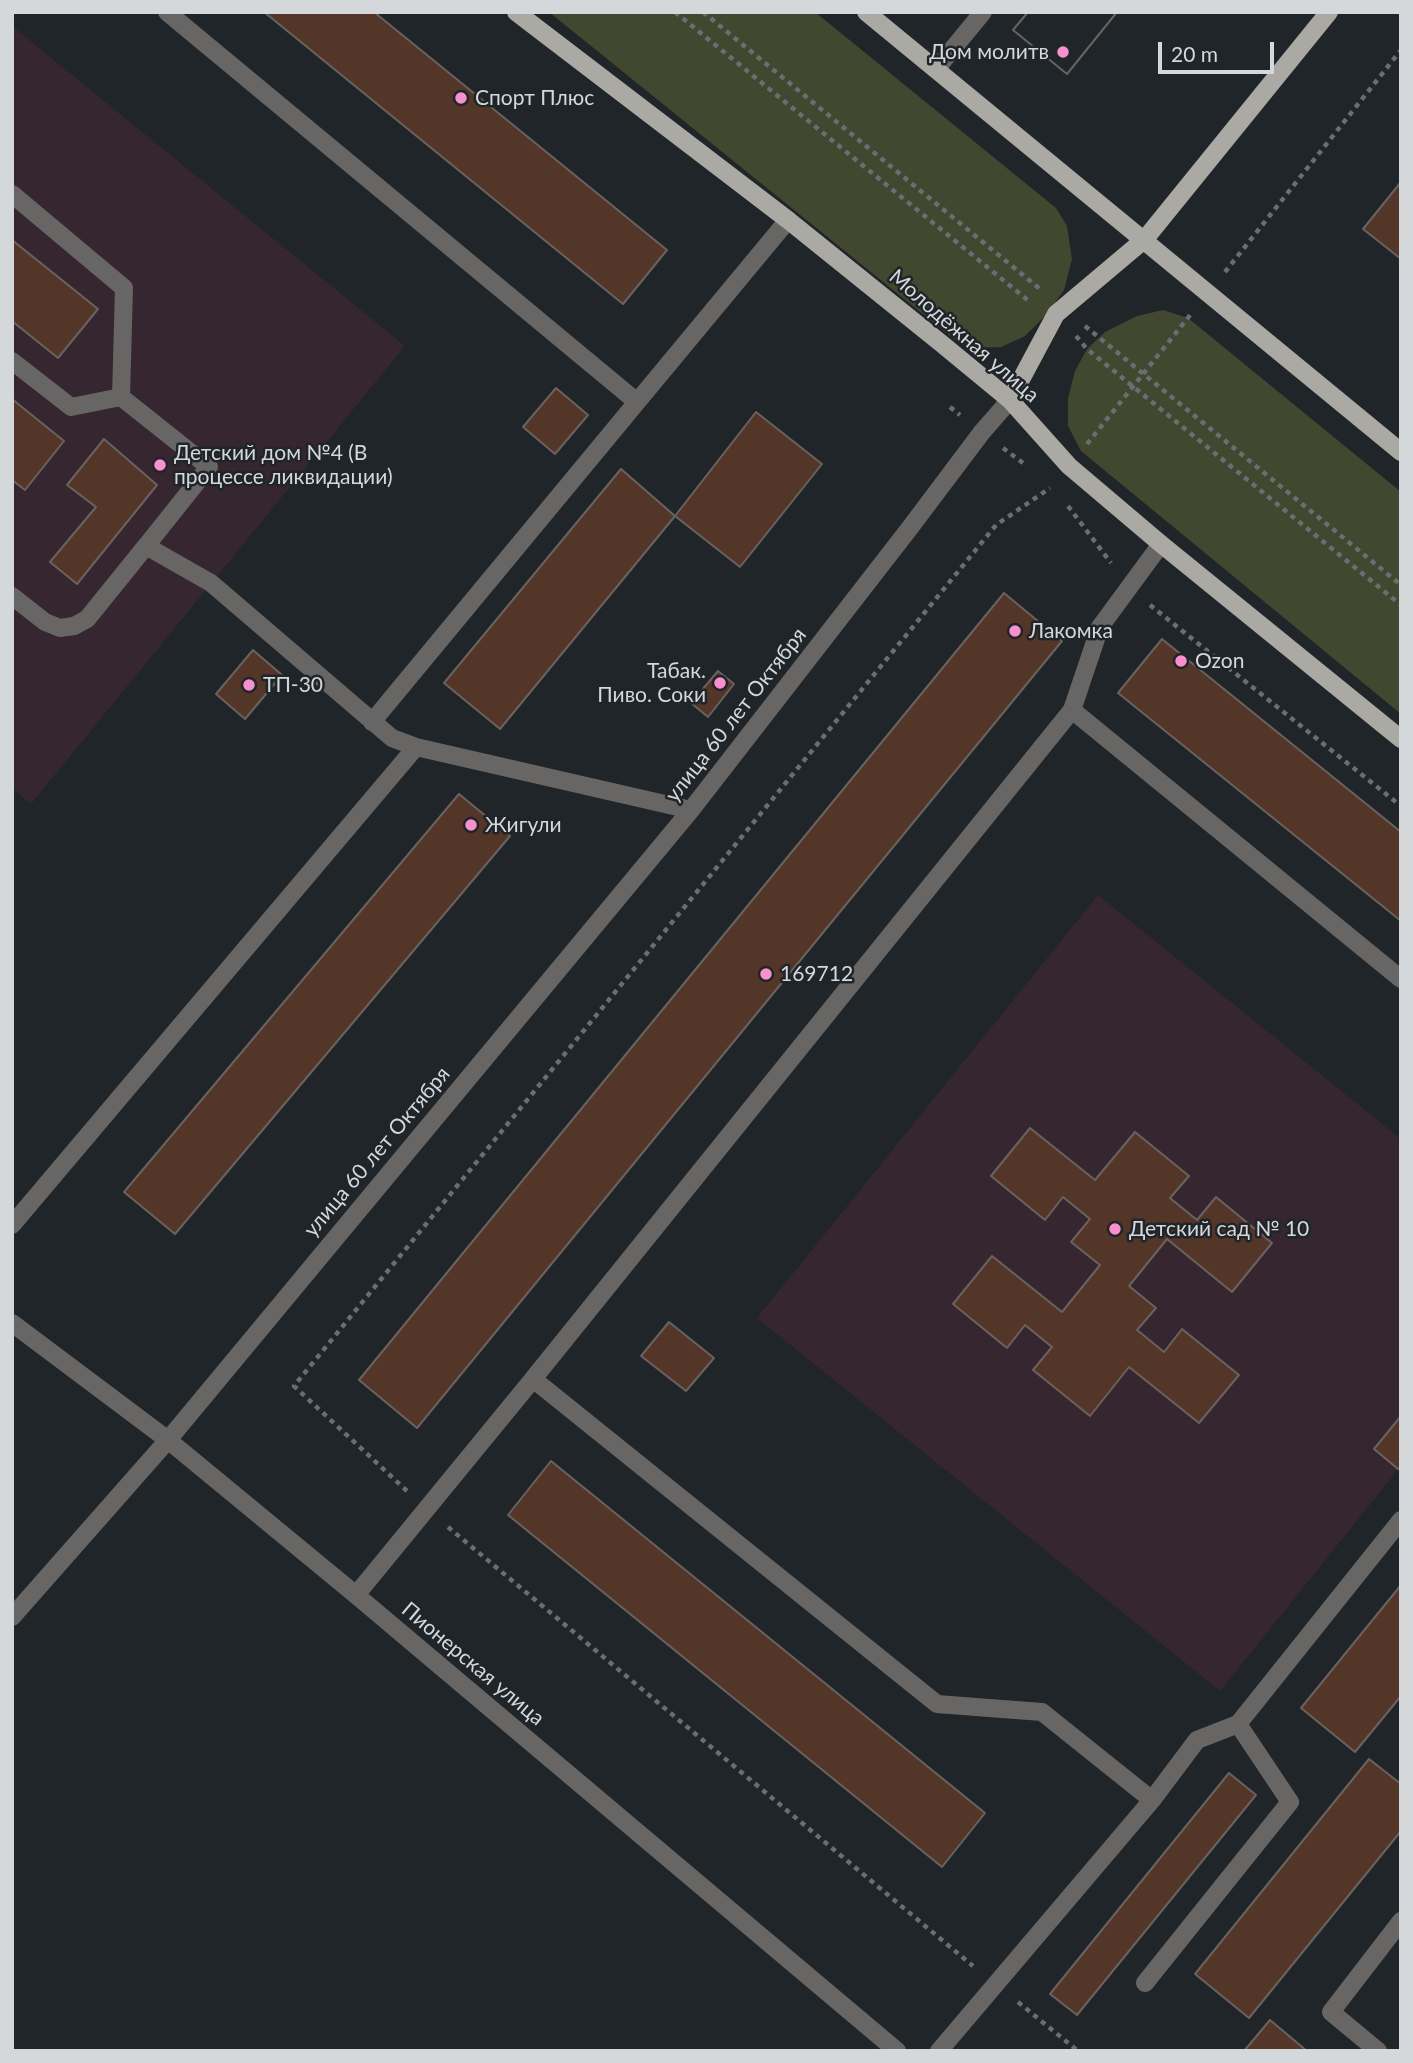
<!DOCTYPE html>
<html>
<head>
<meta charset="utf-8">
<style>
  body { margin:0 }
  #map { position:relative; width:1413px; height:2063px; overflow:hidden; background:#202529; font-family:Lato,sans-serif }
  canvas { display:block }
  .frame { position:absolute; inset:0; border:14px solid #d5d8db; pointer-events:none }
  .scale { position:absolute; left:1158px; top:42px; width:116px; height:32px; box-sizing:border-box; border:4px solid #d5d8db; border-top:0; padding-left:9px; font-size:21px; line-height:24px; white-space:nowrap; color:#d5d8db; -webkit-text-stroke:5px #202529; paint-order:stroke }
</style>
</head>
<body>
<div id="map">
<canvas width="1413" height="2063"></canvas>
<div class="frame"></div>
<div class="scale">20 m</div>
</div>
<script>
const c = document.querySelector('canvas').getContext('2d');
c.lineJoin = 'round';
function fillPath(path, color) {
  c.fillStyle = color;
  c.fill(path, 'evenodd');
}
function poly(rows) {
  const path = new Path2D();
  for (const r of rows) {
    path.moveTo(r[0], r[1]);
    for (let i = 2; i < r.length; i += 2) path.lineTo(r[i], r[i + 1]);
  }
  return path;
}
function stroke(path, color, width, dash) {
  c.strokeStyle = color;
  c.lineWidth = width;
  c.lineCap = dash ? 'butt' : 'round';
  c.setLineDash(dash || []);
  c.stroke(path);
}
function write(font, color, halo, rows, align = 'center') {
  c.font = font + ' Lato,sans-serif';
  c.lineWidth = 5;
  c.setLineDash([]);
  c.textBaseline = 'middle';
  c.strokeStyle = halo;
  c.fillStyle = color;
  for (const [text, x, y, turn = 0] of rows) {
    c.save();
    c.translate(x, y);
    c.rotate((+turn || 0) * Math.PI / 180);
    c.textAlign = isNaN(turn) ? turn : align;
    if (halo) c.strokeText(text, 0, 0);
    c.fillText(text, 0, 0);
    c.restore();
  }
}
fillPath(poly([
  [12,26,405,346,31,804,12,788],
  [1098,895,1401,1139,1401,1466,1220,1691,757,1318]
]), '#362630');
fillPath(poly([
  [549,12,815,12,1056,208,1067,226,1072,259,1064,290,1046,315,1025,336,1001,347,971,348,955,340],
  [1163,310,1188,318,1401,492,1401,714,1081,451,1068,426,1068,398,1075,371,1087,349,1105,332,1137,316]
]), '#42482f');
const building = poly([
  [264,12,374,12,667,250,623,304,264,12],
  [1028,12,1117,12,1067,74,1013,30,1028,12],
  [1028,12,1117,12,1067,74,1013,30,1028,12],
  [1401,182,1401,259,1363,229,1401,182],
  [12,240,98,309,58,358,12,321,12,240],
  [556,388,588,415,555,454,523,427,556,388],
  [12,399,64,441,25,490,12,480,12,399],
  [756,412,822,464,740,567,675,516,756,412],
  [104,439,157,485,77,584,50,562,96,507,67,485,104,439],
  [621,469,675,516,500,729,444,683,621,469],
  [1004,593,1062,641,417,1428,359,1380,1004,593],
  [1162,639,1401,832,1401,921,1118,693,1162,639],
  [253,650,282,675,245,719,216,694,253,650],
  [718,671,734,684,708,717,691,703,718,671],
  [459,794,510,836,175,1234,124,1192,459,794],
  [1030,1128,1095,1180,1135,1132,1189,1176,1170,1198,1197,1220,1216,1197,1272,1243,1232,1292,1167,1239,1129,1286,1156,1308,1137,1330,1164,1352,1182,1329,1239,1375,1199,1423,1129,1367,1090,1416,1033,1370,1052,1347,1025,1325,1007,1348,953,1304,992,1256,1062,1312,1100,1265,1071,1242,1090,1219,1063,1197,1045,1220,991,1176,1030,1128],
  [669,1322,714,1358,686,1391,641,1356,669,1322],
  [1401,1416,1401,1466,1398,1469,1374,1449,1401,1416],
  [551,1461,985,1813,942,1867,508,1515,551,1461],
  [1401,1585,1401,1696,1355,1752,1301,1708,1401,1585],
  [1369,1759,1401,1784,1401,1831,1249,2018,1195,1974,1369,1759],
  [1229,1773,1256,1795,1077,2015,1050,1994,1229,1773],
  [1270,2020,1307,2051,1244,2051,1270,2020]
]);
fillPath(building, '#543628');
stroke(building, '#69625f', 2);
stroke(poly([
  [675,12,1030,302],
  [703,12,1040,289],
  [1225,272,1401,50],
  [1085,326,1401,585],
  [1076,336,1087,349,1401,605],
  [950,407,960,415],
  [1087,444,1191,314],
  [1003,448,1027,466],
  [1068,506,1111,563],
  [1150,605,1401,806],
  [407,1491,294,1386,996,525,1050,488],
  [448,1527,973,1966],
  [1018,2002,1078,2051]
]), '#6a6e72', 4.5, [5, 5]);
stroke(poly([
  [167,12,637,402,372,722],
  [937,68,983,12],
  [12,194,124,288,121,397,209,467,146,546,211,583,392,738,416,747,12,1225],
  [12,361,71,407,121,397],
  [637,402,788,220],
  [12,596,45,622,60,628,74,626,87,619,146,546],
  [1072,710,1100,627,1161,544],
  [416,747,691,810],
  [12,1323,168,1440,356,1595,897,2051],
  [356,1595,533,1379],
  [12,1617,168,1440,691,810,909,529,982,432,1010,400],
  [1238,1724,1401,1520],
  [1145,1983,1290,1802,1238,1724,1197,1740,1152,1800],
  [939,2051,1152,1800,1042,1712,937,1704,533,1379,1072,710,1401,979],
  [1378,2051,1331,2012,1401,1921]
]), '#676664', 18);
stroke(poly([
  [516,12,788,220,942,344,1010,400,1069,466,1161,544,1401,739],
  [866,12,1401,452],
  [1010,400,1056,314,1145,239,1329,12]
]), '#aba9a3', 18);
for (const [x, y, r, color] of [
  [1063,52,7,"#f790cd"],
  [461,98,7,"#f790cd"],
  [160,465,7,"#f790cd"],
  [1015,631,7,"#f790cd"],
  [1181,661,7,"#f790cd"],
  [720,683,7,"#f790cd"],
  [249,685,7,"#f790cd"],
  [471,825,7,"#f790cd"],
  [766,974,7,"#f790cd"],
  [1115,1229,7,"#f790cd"]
]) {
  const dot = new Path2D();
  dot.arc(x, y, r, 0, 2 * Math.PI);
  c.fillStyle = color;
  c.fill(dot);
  stroke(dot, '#202529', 2.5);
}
write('21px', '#d5d8db', '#202529', [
  ["Дом молитв",1049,52,"right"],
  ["Спорт Плюс",475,98],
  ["Детский дом №4 (В",174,453],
  ["процессе ликвидации)",174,477],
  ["Лакомка",1029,631],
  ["Ozon",1195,661],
  ["Табак.",706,671,"right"],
  ["Пиво. Соки",706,695,"right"],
  ["ТП-30",263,685],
  ["Жигули",485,825],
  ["169712",780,974],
  ["Детский сад № 10",1129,1229]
], 'left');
write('21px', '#d5d8db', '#202529', [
  ["Молодёжная улица",964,336,41],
  ["улица 60 лет Октября",736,715,-52],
  ["улица 60 лет Октября",377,1152,-50],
  ["Пионерская улица",473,1664,40]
]);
</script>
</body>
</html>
